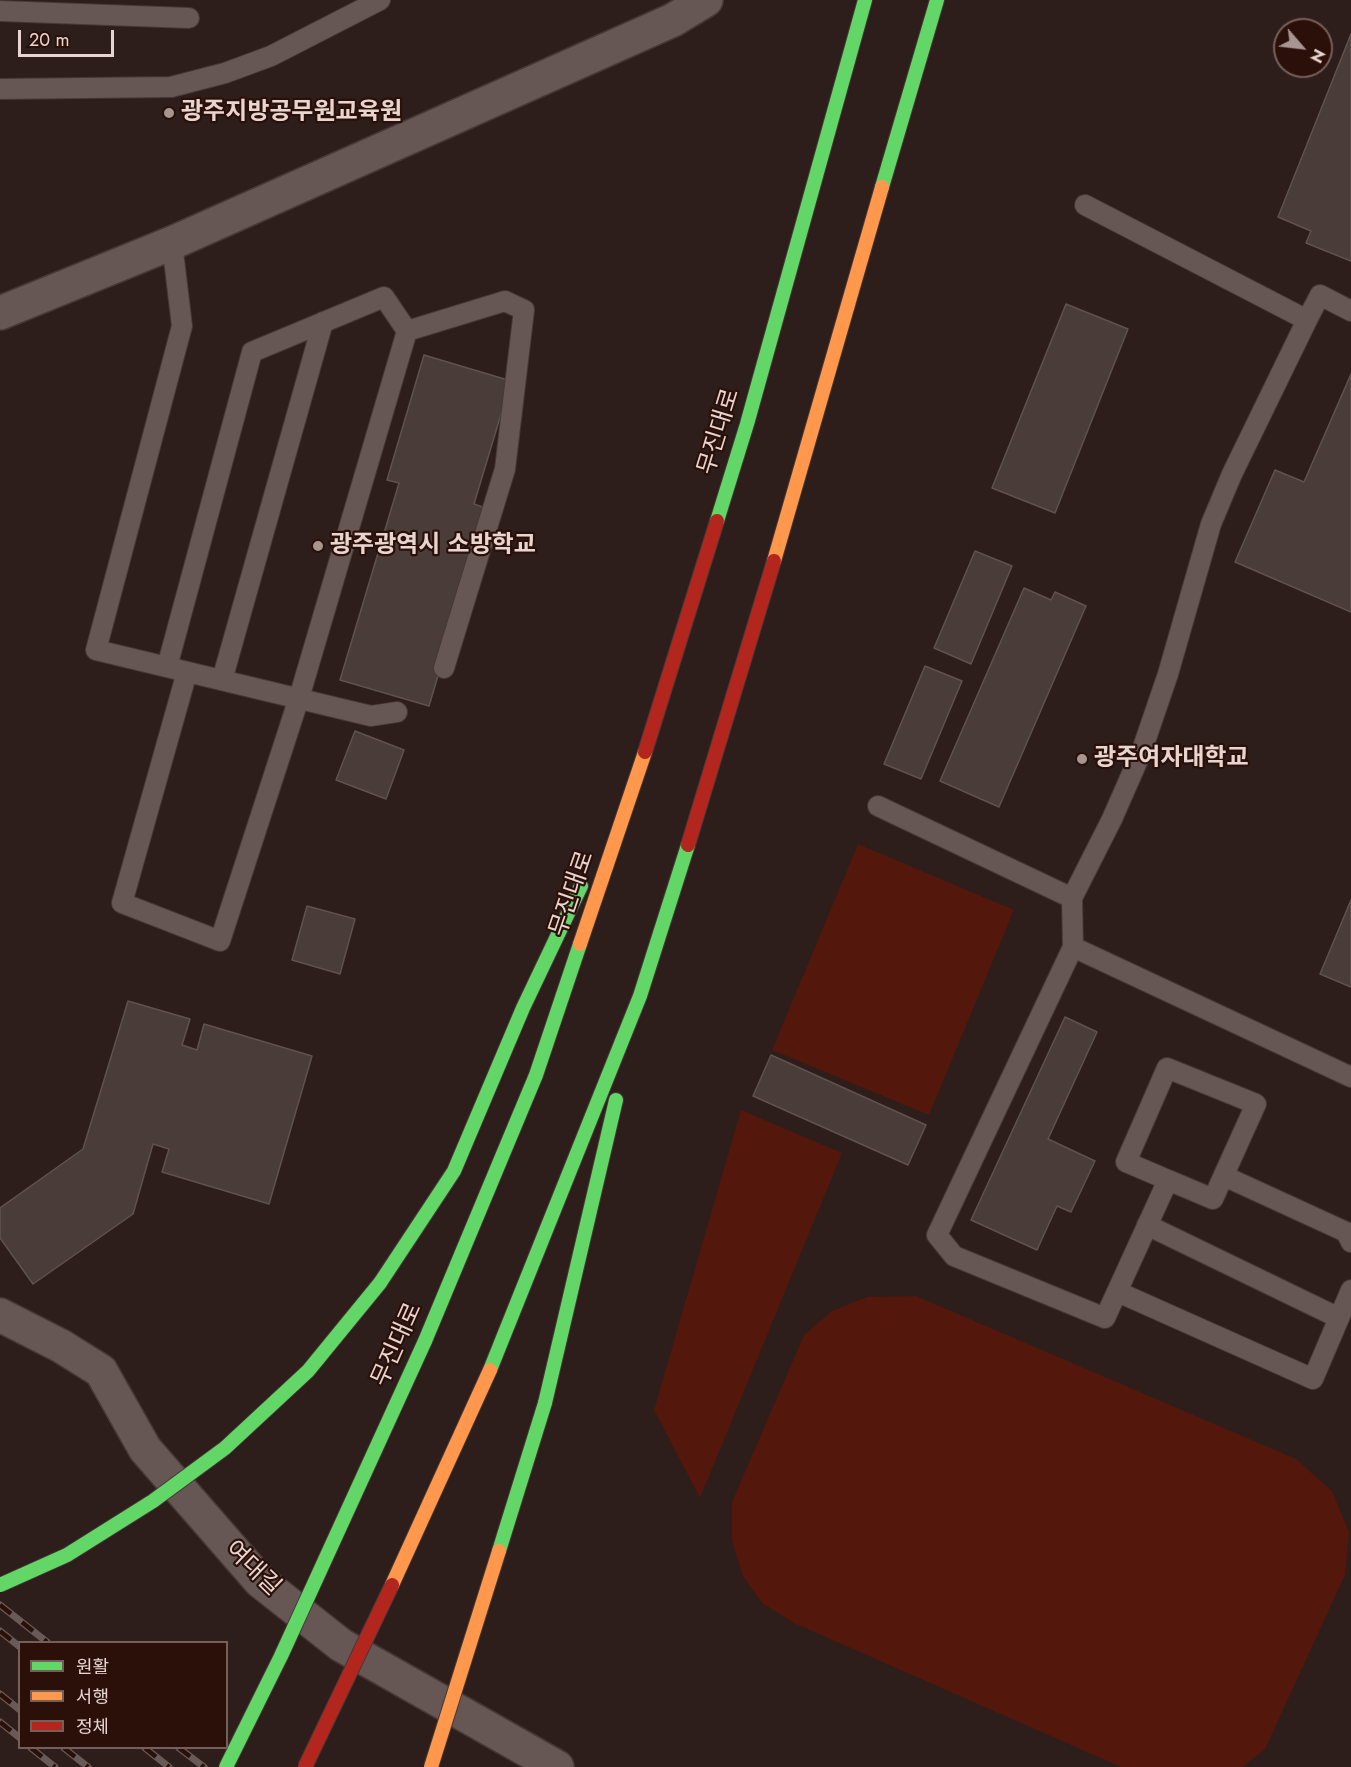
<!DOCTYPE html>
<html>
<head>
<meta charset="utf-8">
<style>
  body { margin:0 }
  #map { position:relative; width:1351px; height:1767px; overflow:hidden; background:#2d1e1b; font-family:Jost,"Noto Sans KR",sans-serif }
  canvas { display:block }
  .legend { position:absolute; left:18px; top:1641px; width:210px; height:108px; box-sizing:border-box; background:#2b100a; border:2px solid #775f59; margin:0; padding:8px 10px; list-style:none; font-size:18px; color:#e9d5d0 }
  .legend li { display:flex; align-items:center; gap:12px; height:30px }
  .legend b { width:30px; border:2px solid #775f59 }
  .north { position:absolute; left:1273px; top:18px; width:60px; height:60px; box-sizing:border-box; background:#2b100a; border:2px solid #775f59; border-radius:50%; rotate:118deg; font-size:16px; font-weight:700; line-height:24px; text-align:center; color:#e9d5d0 }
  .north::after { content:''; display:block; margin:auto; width:21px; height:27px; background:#a79591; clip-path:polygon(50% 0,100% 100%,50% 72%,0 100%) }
  .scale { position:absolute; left:18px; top:30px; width:96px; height:27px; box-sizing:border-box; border:3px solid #e9d5d0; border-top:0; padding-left:8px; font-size:18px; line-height:21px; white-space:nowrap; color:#e9d5d0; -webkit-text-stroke:4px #2b100a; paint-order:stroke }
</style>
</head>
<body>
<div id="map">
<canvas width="1351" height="1767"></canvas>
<ul class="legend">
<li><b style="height:8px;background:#63d668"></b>원활</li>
<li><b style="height:8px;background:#ff974d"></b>서행</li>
<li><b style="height:8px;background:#b3261e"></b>정체</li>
</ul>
<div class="north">N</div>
<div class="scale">20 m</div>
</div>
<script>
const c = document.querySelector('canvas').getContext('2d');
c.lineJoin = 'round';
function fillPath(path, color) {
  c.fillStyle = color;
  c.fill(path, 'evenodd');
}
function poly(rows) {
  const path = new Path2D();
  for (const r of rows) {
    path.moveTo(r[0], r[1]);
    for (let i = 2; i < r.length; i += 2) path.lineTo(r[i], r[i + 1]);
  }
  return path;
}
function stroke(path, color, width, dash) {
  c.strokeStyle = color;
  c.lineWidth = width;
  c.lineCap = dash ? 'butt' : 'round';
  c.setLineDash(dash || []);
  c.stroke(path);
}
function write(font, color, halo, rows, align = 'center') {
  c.font = font + ' Jost,"Noto Sans KR",sans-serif';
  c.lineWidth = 4.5;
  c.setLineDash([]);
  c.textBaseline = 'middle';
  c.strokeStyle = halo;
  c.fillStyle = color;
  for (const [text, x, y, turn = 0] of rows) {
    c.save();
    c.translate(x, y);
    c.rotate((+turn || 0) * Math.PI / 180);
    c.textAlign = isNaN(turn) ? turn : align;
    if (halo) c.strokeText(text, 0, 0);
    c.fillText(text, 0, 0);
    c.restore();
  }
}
fillPath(poly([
  [858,844,1014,910,929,1115,772,1050],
  [741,1110,842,1153,700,1498,654,1410],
  [916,1296,1296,1459,1332,1491,1349,1532,1345,1575,1265,1749,1243,1767,1121,1767,794,1623,762,1603,743,1576,732,1541,732,1502,804,1335,832,1311,867,1297]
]), '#53170b');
const building = poly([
  [1351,34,1351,261,1306,243,1311,231,1278,217,1351,34],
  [1066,304,1128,329,1055,513,992,488,1066,304],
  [424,355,511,381,474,504,488,509,429,706,340,680,399,483,387,480,424,355],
  [1351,374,1351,612,1235,562,1275,470,1304,482,1351,374],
  [975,551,1012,566,971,664,934,648,975,551],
  [1024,588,1051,600,1055,592,1086,606,999,807,940,781,1024,588],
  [925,666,962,681,921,779,884,764,925,666],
  [355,731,404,750,386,799,336,780,355,731],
  [1351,900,1351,987,1320,974,1351,900],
  [307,906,355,919,340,974,292,960,307,906],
  [128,1001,190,1019,182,1045,197,1050,204,1024,312,1056,269,1204,162,1172,169,1149,153,1144,133,1214,33,1284,0,1238,0,1208,83,1149,128,1001],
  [1065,1017,1097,1032,1048,1139,1095,1161,1071,1212,1057,1206,1037,1250,971,1220,1065,1017],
  [771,1055,926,1125,908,1165,753,1096,771,1055]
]);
fillPath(building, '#493c39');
stroke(building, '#5f524f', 1.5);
const lane = poly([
  [0,11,189,18],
  [0,89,171,87,225,73,271,56,380,0],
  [1085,205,1307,320,1232,474,1211,524,1168,674,1141,753,1112,819,1072,898,1073,947,937,1235,954,1256,1105,1318,1168,1180,1213,1199,1256,1104,1167,1068,1126,1162,1168,1180],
  [172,243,182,326,96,650,371,716,397,712],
  [1307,320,1320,295,1351,311],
  [167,667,252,352,384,297,407,331],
  [187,672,122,903,220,941,299,698,407,331,505,301,524,310,505,469,444,668],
  [222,680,323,322],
  [878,806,1072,898],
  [1073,947,1351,1077],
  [1224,1176,1346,1232,1351,1242],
  [1147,1225,1339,1318],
  [1118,1292,1313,1379,1351,1290]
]);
const street = poly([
  [0,313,172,243,673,20,706,0],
  [0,1315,61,1346,101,1371,145,1449,260,1581,341,1645,557,1767]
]);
const fast = poly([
  [882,187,937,0],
  [717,521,747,424,865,0],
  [380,1283,454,1171,523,1008,581,886],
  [425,1341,536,1075,580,944],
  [490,1370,640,996,688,845],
  [545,1403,616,1100]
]);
const slow = poly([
  [774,561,882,187],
  [580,944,645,752]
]);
const jam = poly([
  [645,752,717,521],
  [688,845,774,561]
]);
stroke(lane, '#463836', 22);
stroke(street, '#463836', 36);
stroke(fast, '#463836', 16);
stroke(slow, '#463836', 16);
stroke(jam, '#463836', 16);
stroke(lane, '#665754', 20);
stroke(street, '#665754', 33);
stroke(fast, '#63d668', 14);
stroke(slow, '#ff974d', 14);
stroke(jam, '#b3261e', 14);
const rail = poly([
  [0,1605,47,1642],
  [0,1631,20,1647],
  [0,1694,20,1710],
  [0,1722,20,1738],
  [31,1748,55,1767],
  [64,1748,88,1767],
  [145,1748,169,1767],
  [179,1748,204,1767]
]);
stroke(rail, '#685a57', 7);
stroke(rail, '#2b100a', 4.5, [14]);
const fastBridge = poly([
  [499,1551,545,1403],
  [0,1585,67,1555,153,1501,225,1448,308,1371,380,1283],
  [226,1767,281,1656,425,1341]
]);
const slowBridge = poly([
  [392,1585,490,1370],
  [431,1767,499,1551]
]);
const jamBridge = poly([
  [305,1767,392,1585]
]);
stroke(fastBridge, '#463836', 16, []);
stroke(slowBridge, '#463836', 16, []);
stroke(jamBridge, '#463836', 16, []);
stroke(fastBridge, '#63d668', 14);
stroke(slowBridge, '#ff974d', 14);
stroke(jamBridge, '#b3261e', 14);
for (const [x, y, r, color] of [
  [169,113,6,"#a79591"],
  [318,546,6,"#a79591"],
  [1082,759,6,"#a79591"]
]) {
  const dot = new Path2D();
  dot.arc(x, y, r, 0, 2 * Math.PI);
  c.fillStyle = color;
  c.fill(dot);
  stroke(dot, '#2b100a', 2);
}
write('bold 24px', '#e9d5d0', '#2b100a', [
  ["광주지방공무원교육원",181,113],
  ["광주광역시 소방학교",330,546],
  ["광주여자대학교",1094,759]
], 'left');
write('24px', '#e9d5d0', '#2b100a', [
  ["무진대로",720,432,-73],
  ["무진대로",573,894,-71],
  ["무진대로",398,1345,-66],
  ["여대길",252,1569,44]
]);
</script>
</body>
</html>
